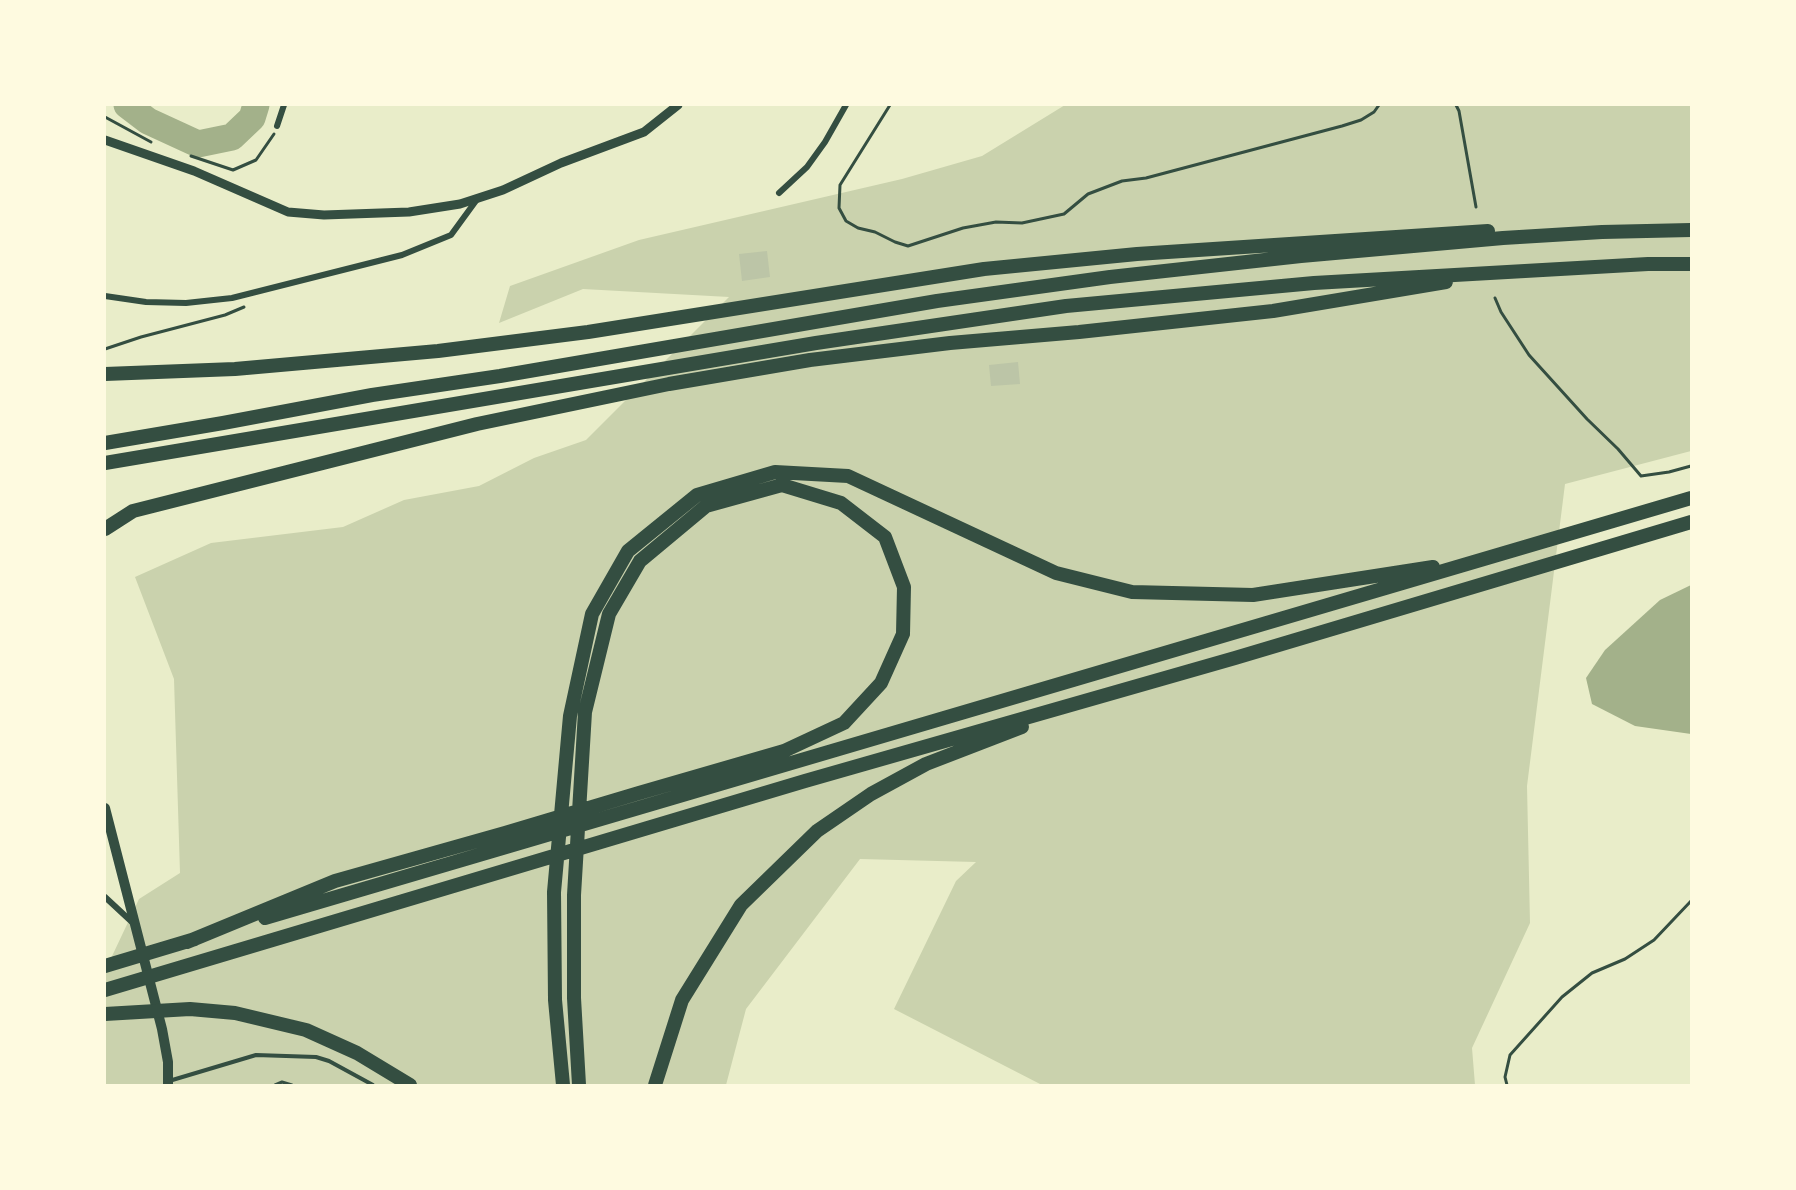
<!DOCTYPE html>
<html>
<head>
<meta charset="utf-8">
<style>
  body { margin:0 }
  #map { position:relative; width:1796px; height:1190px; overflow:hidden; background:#e9edc9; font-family:"Titillium Web",sans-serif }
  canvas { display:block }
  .frame { position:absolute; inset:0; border:106px solid #fefae0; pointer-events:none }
</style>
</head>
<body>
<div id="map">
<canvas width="1796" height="1190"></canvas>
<div class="frame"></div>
</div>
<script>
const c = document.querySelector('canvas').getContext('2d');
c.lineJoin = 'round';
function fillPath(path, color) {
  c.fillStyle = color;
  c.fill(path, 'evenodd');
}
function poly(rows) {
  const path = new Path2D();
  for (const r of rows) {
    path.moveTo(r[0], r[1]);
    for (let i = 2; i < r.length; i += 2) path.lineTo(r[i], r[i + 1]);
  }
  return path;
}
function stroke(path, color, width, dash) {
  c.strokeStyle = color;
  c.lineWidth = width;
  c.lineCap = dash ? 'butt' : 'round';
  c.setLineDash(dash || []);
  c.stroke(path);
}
fillPath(poly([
  [1065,105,1691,105,1691,451,1565,484,1527,786,1530,923,1472,1048,1475,1085,1042,1085,894,1009,956,881,976,862,860,859,746,1009,726,1085,105,1085,105,971,139,899,180,873,174,679,135,577,211,543,343,527,404,500,479,486,534,458,586,440,729,297,583,289,499,323,510,286,639,240,902,179,982,156]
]), '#cad2ad');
fillPath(poly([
  [1691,585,1691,734,1635,726,1592,704,1586,678,1605,650,1660,600]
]), '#a3b18a');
stroke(poly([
  [127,105,148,121,198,144,232,137,252,118,256,105]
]), '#a3b18a', 27);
fillPath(poly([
  [767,251,770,277,742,281,739,254],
  [1018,362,1020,384,991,386,989,365]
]), '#bcc5a7');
stroke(poly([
  [890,105,840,185,839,208,846,221,858,228,875,232,895,242,908,246,963,228,996,222,1022,223,1064,214,1088,194,1122,181,1146,178,1342,126,1361,120,1374,112,1379,105],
  [1456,105,1459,111,1476,207],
  [105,117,151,142],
  [191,156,233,170,256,160,274,134],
  [1495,298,1501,312,1529,355,1587,419,1618,449,1641,476,1669,472,1691,466],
  [105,349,141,337,225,315,244,307],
  [275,1085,282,1082,292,1085],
  [1507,1085,1505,1077,1510,1055,1562,997,1592,973,1625,959,1654,940,1691,901]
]), '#344e41', 3);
stroke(poly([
  [169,1081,256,1055,316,1057,329,1061,373,1085]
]), '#344e41', 4);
stroke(poly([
  [277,126,284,105],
  [779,193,807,167,825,142,846,105],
  [105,296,146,302,186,303,232,298,402,255,451,235,478,198],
  [105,897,133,923]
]), '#344e41', 6);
stroke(poly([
  [105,140,194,171,288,212,324,215,409,212,460,204,503,190,561,163,644,132,678,105]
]), '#344e41', 9);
stroke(poly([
  [105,808,162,1029,168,1062,168,1085]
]), '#344e41', 10);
stroke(poly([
  [105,374,235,369,438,351,588,332,984,269,1137,254,1488,231],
  [105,443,223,423,372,395,500,376,937,301,1110,277,1301,256,1503,238,1602,232,1691,230],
  [105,463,816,343,1066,306,1314,283,1648,264,1691,264],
  [105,529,133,511,477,424,669,384,810,360,950,343,1079,332,1273,311,1446,282],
  [265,918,1691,498],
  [187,942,335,881,505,833,639,793,784,751,844,723,881,683,903,634,904,587,885,537,841,503,782,485,706,506,640,561,609,614,585,712,574,895,574,998,579,1085],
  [105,966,195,939],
  [105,990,805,781,1235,658,1691,522],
  [105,1014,190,1009,235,1013,306,1030,357,1053,410,1085],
  [563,1085,555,1000,554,892,570,716,592,614,628,551,697,495,775,472,848,476,1056,573,1132,592,1253,595,1433,567],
  [655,1085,682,1000,741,905,817,831,871,794,926,764,1022,727]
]), '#344e41', 14);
</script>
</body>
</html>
